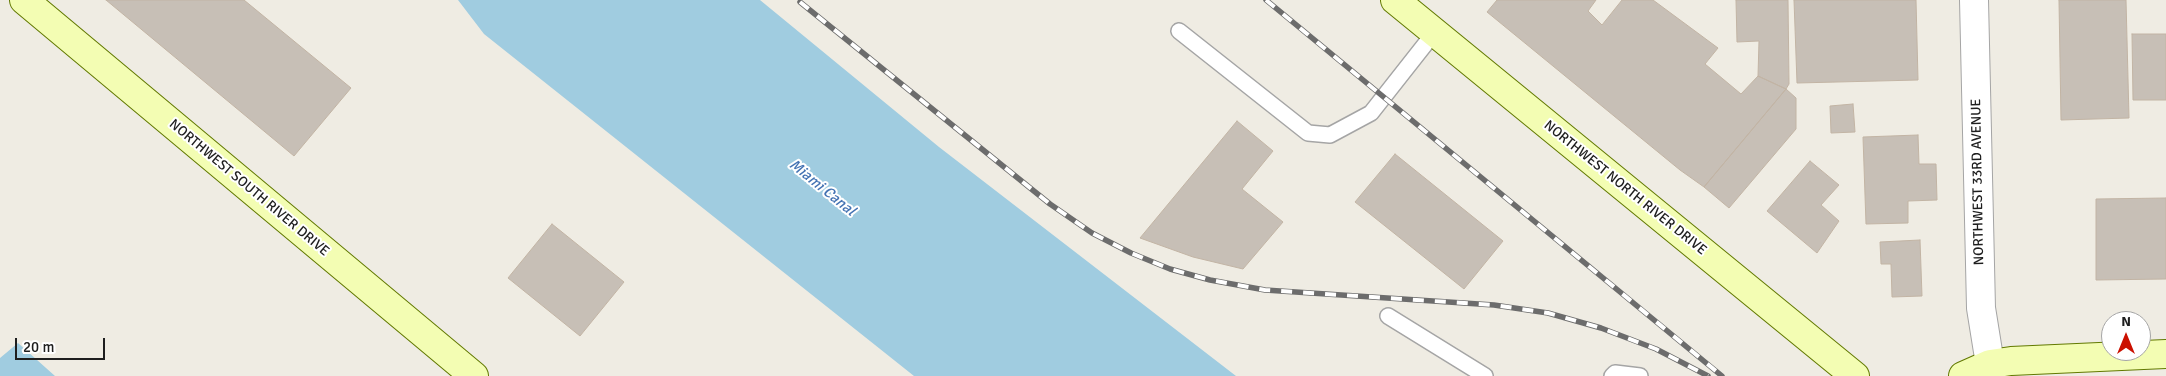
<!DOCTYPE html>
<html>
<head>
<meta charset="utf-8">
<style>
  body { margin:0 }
  #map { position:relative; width:2166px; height:376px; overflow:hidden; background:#efece3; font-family:Signika,sans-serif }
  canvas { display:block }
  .north { position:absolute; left:2101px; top:311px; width:50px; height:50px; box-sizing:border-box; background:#fff; border:1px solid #a5a5a5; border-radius:50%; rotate:0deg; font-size:14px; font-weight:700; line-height:20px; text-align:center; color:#1e1e1e }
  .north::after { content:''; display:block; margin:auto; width:18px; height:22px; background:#cb1000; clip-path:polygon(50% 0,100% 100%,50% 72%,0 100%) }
  .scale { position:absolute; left:15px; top:338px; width:90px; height:22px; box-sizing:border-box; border:2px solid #1e1e1e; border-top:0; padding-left:6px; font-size:15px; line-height:18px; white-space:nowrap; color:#1e1e1e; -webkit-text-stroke:4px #fff; paint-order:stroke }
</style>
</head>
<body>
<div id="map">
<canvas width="2166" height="376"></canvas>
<div class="north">N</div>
<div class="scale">20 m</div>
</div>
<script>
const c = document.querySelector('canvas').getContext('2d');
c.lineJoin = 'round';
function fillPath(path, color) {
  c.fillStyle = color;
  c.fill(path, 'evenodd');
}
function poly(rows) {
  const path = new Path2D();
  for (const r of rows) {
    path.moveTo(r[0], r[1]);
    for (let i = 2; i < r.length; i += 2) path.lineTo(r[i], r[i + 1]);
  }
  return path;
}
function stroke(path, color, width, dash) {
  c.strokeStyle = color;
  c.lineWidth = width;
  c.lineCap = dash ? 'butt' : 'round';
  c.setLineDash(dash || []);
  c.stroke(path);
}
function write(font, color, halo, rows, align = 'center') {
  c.font = font + ' Signika,sans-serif';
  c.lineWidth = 4;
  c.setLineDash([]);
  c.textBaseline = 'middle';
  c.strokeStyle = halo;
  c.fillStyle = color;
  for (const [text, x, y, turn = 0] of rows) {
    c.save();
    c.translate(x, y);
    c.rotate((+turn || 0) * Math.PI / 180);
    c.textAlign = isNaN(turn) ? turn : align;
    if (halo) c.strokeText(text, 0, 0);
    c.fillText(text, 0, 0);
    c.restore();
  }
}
fillPath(poly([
  [458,0,760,0,939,147,1236,376,914,376,484,34],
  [18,343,55,376,0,376,0,358]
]), '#a0cce0');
const building = poly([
  [106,0,244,0,351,88,294,156,106,0],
  [1497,0,1596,0,1588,11,1602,25,1622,0,1653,0,1718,48,1705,64,1741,94,1758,76,1786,89,1704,187,1680,170,1487,12,1497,0],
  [1736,0,1788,0,1789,84,1786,89,1758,76,1759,41,1737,42,1736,0],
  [1794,0,1916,0,1918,80,1797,83,1794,0],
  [2059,0,2126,0,2129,118,2061,120,2059,0],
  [2132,34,2166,34,2166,100,2133,100,2132,34],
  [1786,89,1796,98,1796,129,1729,208,1704,187,1786,89],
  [1853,104,1855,132,1831,133,1830,106,1853,104],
  [1237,121,1273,151,1242,189,1283,222,1243,269,1193,257,1140,238,1237,121],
  [1918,135,1919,164,1936,164,1937,200,1908,201,1908,223,1866,224,1863,137,1918,135],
  [1395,154,1503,241,1464,289,1355,202,1395,154],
  [1810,161,1839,185,1821,205,1839,221,1817,253,1767,211,1810,161],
  [2166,198,2166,279,2096,280,2096,199,2166,198],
  [552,224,624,282,580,336,508,278,552,224],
  [1920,240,1922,296,1892,297,1891,264,1881,264,1880,242,1920,240]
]);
fillPath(building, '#c7bfb6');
stroke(building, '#c2b4a4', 1);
const lane = poly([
  [1179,31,1308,133,1330,135,1371,113,1434,33],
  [1388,316,1485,376],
  [1612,376,1615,373,1640,376]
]);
const street = poly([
  [1974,0,1981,308,1990,364]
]);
const secondary = poly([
  [24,0,474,376],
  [1395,0,1855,376],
  [1963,376,1990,364,2011,361,2166,354]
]);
stroke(lane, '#a5a5a5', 18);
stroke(street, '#a5a5a5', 30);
stroke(secondary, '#627900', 30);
stroke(lane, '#fff', 15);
stroke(street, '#fff', 28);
stroke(secondary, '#f3fdb3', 28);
const rail = poly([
  [1266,0,1722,376],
  [800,2,1050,204,1092,233,1131,253,1170,269,1210,280,1265,290,1494,305,1548,313,1601,328,1656,349,1708,376]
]);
stroke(rail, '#6c6c6c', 5.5);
stroke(rail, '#fff', 4, [11]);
write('14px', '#1e1e1e', '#fff', [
  ["NORTHWEST 33RD AVENUE",1978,182,-91],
  ["NORTHWEST SOUTH RIVER DRIVE",249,188,40],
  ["NORTHWEST NORTH RIVER DRIVE",1625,188,39]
]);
write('italic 15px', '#4473b3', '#fff', [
  ["Miami Canal",822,188,39]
]);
</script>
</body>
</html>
